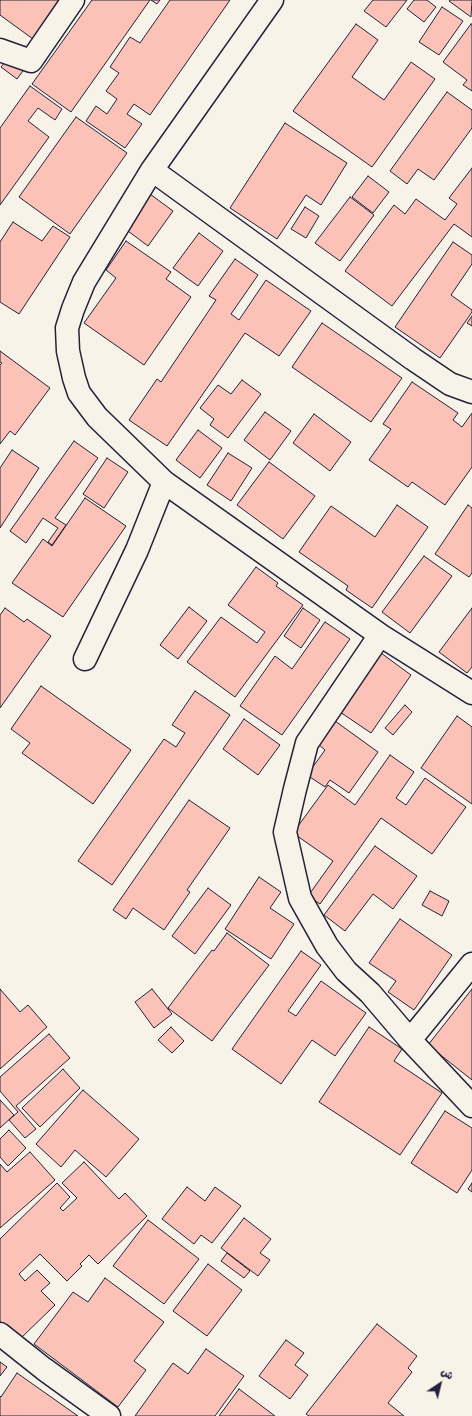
<!DOCTYPE html>
<html>
<head>
<meta charset="utf-8">
<style>
  body { margin:0 }
  #map { position:relative; width:472px; height:1416px; overflow:hidden; background:#f7f3e8; font-family:"Balsamiq Sans","Playpen Sans Arabic",sans-serif }
  canvas { display:block }
  .north { position:absolute; left:420px; top:1364px; width:40px; height:40px; -webkit-text-stroke:3px #f7f3e8; paint-order:stroke; rotate:35deg; font-size:11px; font-weight:700; line-height:16px; text-align:center; color:#22223b }
  .north::after { content:''; display:block; margin:auto; width:14px; height:18px; background:#22223b; clip-path:polygon(50% 0,100% 100%,50% 72%,0 100%) }
</style>
</head>
<body>
<div id="map">
<canvas width="472" height="1416"></canvas>
<div class="north">ش</div>
</div>
<script>
const c = document.querySelector('canvas').getContext('2d');
c.lineJoin = 'round';
function fillPath(path, color) {
  c.fillStyle = color;
  c.fill(path, 'evenodd');
}
function poly(rows) {
  const path = new Path2D();
  for (const r of rows) {
    path.moveTo(r[0], r[1]);
    for (let i = 2; i < r.length; i += 2) path.lineTo(r[i], r[i + 1]);
  }
  return path;
}
function stroke(path, color, width, dash) {
  c.strokeStyle = color;
  c.lineWidth = width;
  c.lineCap = dash ? 'butt' : 'round';
  c.setLineDash(dash || []);
  c.stroke(path);
}
const building = poly([
  [0,0,61,0,33,39,0,15,0,0],
  [92,0,150,0,71,112,32,84,92,0],
  [151,0,160,0,157,4,151,0],
  [170,0,230,0,150,115,134,104,127,114,142,124,125,148,86,121,96,106,107,114,117,99,106,91,119,73,110,67,130,37,140,43,170,0],
  [373,0,407,0,386,27,364,11,373,0],
  [414,0,427,0,436,7,424,22,407,9,414,0],
  [450,0,472,0,471,17,449,1,450,0],
  [442,7,463,21,439,55,419,42,442,7],
  [356,24,378,40,352,77,384,100,411,62,435,79,372,167,293,111,356,24],
  [471,24,472,24,472,91,463,85,467,80,443,62,471,24],
  [10,56,25,68,17,79,1,67,10,56],
  [30,86,62,109,55,120,38,108,28,121,49,137,0,205,0,128,30,86],
  [447,92,472,110,472,128,434,180,418,169,407,184,390,171,447,92],
  [76,117,127,153,70,234,19,197,76,117],
  [285,123,347,163,321,205,306,195,277,239,230,208,285,123],
  [472,168,472,237,454,224,392,306,345,271,394,205,405,214,416,199,445,220,457,204,449,198,472,168],
  [368,176,389,192,373,213,352,197,368,176],
  [150,194,173,211,148,246,124,228,150,194],
  [350,197,374,215,340,261,315,243,350,197],
  [305,207,319,216,306,238,291,229,305,207],
  [13,222,42,241,53,226,70,237,19,314,0,302,0,242,13,222],
  [199,233,223,251,198,286,173,268,199,233],
  [126,241,171,272,166,279,191,297,144,365,84,323,116,278,106,270,126,241],
  [453,242,472,255,472,264,451,295,472,310,472,312,440,358,395,327,453,242],
  [235,259,258,275,231,314,239,320,266,280,311,311,279,356,245,333,167,446,129,420,157,379,161,382,216,300,209,296,235,259],
  [472,316,472,326,467,323,472,316],
  [322,323,402,378,371,422,292,367,322,323],
  [0,351,50,388,15,435,10,431,0,444,0,365,2,363,0,362,0,351],
  [242,380,261,394,228,438,210,425,214,419,200,408,218,385,231,394,242,380],
  [412,382,458,413,453,420,462,427,472,413,472,467,445,505,412,482,408,487,369,460,391,429,383,424,412,382],
  [265,412,291,431,270,460,244,440,265,412],
  [314,414,351,442,330,471,293,443,314,414],
  [198,430,222,448,200,478,176,460,198,430],
  [74,441,98,458,55,518,66,525,52,545,48,542,58,528,43,518,26,543,10,531,74,441],
  [12,450,39,468,0,528,0,468,12,450],
  [228,453,252,468,231,501,207,485,228,453],
  [107,458,128,472,104,508,83,494,107,458],
  [269,462,315,496,283,539,237,505,269,462],
  [85,498,126,526,63,617,12,583,43,539,52,546,85,498],
  [397,505,428,527,372,608,346,590,348,586,299,552,331,506,375,537,397,505],
  [468,505,472,508,472,573,469,577,435,554,468,505],
  [424,556,452,576,410,633,382,612,424,556],
  [256,567,278,583,276,586,303,605,235,697,187,662,221,617,257,643,265,632,228,605,256,567],
  [189,607,207,621,178,659,160,645,189,607],
  [5,608,24,622,27,619,51,636,0,708,0,615,5,608],
  [303,608,320,620,301,648,284,636,303,608],
  [472,608,472,667,467,673,439,652,472,608],
  [325,622,350,639,282,735,240,706,275,656,292,669,325,622],
  [381,653,411,675,371,733,340,712,381,653],
  [41,686,131,750,93,804,22,753,30,743,11,729,41,686],
  [195,691,230,715,112,885,78,861,164,739,176,747,185,733,172,725,195,691],
  [405,705,412,712,393,735,385,728,405,705],
  [457,716,472,727,472,804,421,768,457,716],
  [244,719,280,745,258,775,223,749,244,719],
  [335,721,378,752,349,793,330,780,325,787,307,775,325,750,318,744,335,721],
  [390,755,414,772,396,798,406,805,425,778,466,807,432,854,381,818,320,904,308,896,333,861,293,833,328,785,355,805,390,755],
  [189,800,230,828,187,890,190,892,164,930,133,908,126,919,113,910,189,800],
  [375,846,417,876,393,909,373,894,345,931,324,915,375,846],
  [259,877,281,892,270,908,294,924,271,959,225,929,259,877],
  [208,888,231,905,195,954,172,936,208,888],
  [430,891,449,901,442,916,422,905,430,891],
  [400,919,452,955,414,1010,388,992,396,981,369,963,400,919],
  [227,933,269,965,212,1041,168,1008,212,950,214,951,227,933],
  [301,951,321,965,288,1011,296,1016,321,981,366,1013,335,1056,312,1040,281,1084,232,1049,301,951],
  [0,989,20,1012,28,1005,47,1027,0,1069,0,989],
  [152,989,172,1014,154,1028,135,1002,152,989],
  [472,989,472,1080,428,1045,472,989],
  [171,1027,184,1041,172,1053,158,1040,171,1027],
  [369,1027,402,1049,394,1061,442,1093,400,1155,319,1102,369,1027],
  [49,1034,70,1058,16,1106,36,1129,25,1138,9,1120,18,1112,0,1091,0,1077,49,1034],
  [63,1069,80,1088,40,1127,22,1108,63,1069],
  [83,1090,139,1139,106,1177,75,1150,61,1167,36,1144,83,1090],
  [0,1100,14,1115,0,1128,0,1100],
  [445,1111,472,1128,472,1170,457,1193,411,1163,445,1111],
  [9,1130,26,1148,8,1166,0,1157,0,1139,9,1130],
  [30,1152,55,1180,0,1228,0,1164,7,1172,30,1152],
  [84,1162,119,1199,125,1193,147,1216,98,1264,89,1255,80,1264,82,1266,67,1281,40,1254,19,1274,25,1281,37,1270,50,1283,41,1291,55,1305,19,1340,0,1321,0,1239,57,1183,70,1197,60,1208,63,1211,77,1198,62,1183,84,1162],
  [472,1183,472,1192,468,1189,472,1183],
  [187,1187,205,1201,215,1187,241,1206,212,1243,201,1235,194,1244,162,1219,187,1187],
  [244,1218,271,1239,260,1253,270,1260,258,1276,221,1248,244,1218],
  [148,1220,199,1259,164,1304,113,1266,148,1220],
  [227,1253,250,1271,244,1278,221,1261,227,1253],
  [208,1264,242,1290,207,1336,173,1311,208,1264],
  [105,1278,164,1322,134,1361,146,1370,118,1407,34,1344,73,1292,88,1302,105,1278],
  [377,1324,417,1356,408,1368,412,1372,388,1403,404,1416,309,1416,306,1414,377,1324],
  [286,1340,304,1353,295,1365,308,1375,290,1399,259,1376,286,1340],
  [206,1349,244,1376,215,1416,135,1416,173,1363,188,1374,206,1349],
  [0,1362,7,1367,0,1376,0,1362],
  [17,1373,78,1416,0,1416,0,1396,1,1397,17,1373],
  [239,1389,275,1416,219,1416,239,1389]
]);
fillPath(building, '#fdc2b7');
stroke(building, '#22223b', 1);
const minor = poly([
  [272,0,152,170,84,282,73,309,67,328,68,351,74,378,79,393,97,417,164,482,380,635,472,693],
  [0,50,31,61,73,0],
  [152,170,413,359,450,384,472,392],
  [380,635,307,743,295,789,285,832,300,898,327,946,346,971,370,993,410,1040,472,1106],
  [85,659,137,550,164,482],
  [410,1040,472,964],
  [0,1334,44,1369,109,1416]
]);
stroke(minor, '#22223b', 25);
stroke(minor, '#f7f3e8', 22);
</script>
</body>
</html>
